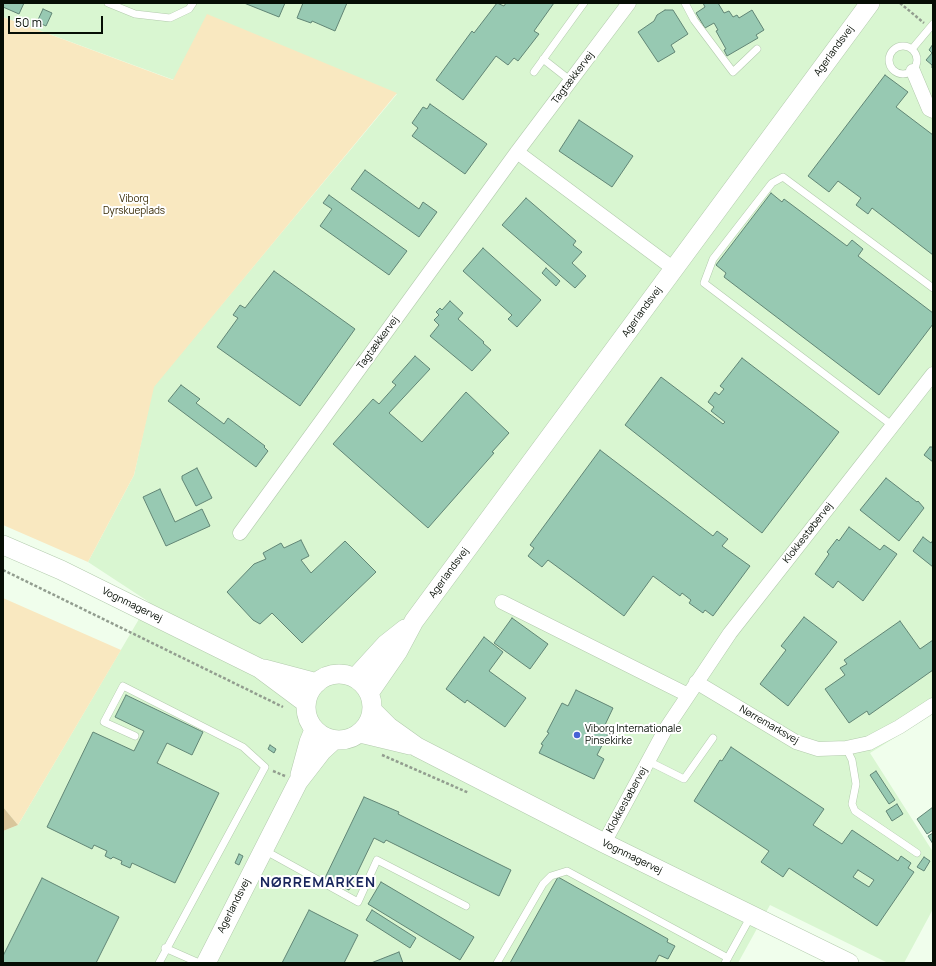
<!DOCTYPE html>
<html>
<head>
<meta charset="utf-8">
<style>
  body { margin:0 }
  #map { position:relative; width:936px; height:966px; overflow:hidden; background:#f0feec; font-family:Manrope,sans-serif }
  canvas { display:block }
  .frame { position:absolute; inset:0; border:4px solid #060e05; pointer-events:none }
  .scale { position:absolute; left:8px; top:16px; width:95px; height:18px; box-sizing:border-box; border:2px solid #060e05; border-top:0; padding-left:5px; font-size:12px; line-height:14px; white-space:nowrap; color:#060e05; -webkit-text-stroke:3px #fff; paint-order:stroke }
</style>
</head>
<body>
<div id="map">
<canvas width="936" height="966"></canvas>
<div class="frame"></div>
<div class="scale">50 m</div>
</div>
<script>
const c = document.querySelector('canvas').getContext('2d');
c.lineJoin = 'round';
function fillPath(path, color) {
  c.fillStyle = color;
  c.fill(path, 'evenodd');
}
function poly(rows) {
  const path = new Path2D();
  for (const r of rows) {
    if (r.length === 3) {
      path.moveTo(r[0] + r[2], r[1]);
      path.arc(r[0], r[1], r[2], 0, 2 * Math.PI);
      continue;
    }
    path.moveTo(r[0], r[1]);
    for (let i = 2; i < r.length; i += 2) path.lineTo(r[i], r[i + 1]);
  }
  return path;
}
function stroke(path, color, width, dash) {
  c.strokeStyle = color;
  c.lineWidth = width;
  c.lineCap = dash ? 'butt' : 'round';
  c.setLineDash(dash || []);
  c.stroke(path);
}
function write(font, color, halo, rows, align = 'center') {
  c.font = font + ' Manrope,sans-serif';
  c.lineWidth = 4;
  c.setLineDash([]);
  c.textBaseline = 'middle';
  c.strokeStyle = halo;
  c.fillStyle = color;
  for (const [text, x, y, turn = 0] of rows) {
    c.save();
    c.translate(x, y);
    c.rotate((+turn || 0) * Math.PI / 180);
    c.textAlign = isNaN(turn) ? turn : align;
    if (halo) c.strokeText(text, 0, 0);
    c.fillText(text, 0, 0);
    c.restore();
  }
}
fillPath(poly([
  [3,3,933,3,933,714,870,753,933,852,933,909,904,963,888,963,770,905,738,963,3,963,3,831,18,825,149,602,88,562,134,475,153,387,397,94,174,80,3,17]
]), '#d9f6d1');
fillPath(poly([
  [207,14,397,93,154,387,134,475,88,562,3,525,3,17,173,80],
  [3,598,121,650,18,825,3,807]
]), '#f9e8c0');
fillPath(poly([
  [3,807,18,825,3,831]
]), '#d9c69b');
const building = poly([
  [3,3,24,3,19,14,3,7,3,3],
  [244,3,285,3,279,17,244,3],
  [303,3,347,3,335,31,312,21,311,23,297,18,303,3],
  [497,3,504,6,506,3,554,3,534,31,539,34,518,61,514,58,508,65,496,56,463,100,436,80,472,31,474,33,497,3],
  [703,3,718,3,724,13,729,11,733,17,737,15,739,18,752,10,764,30,756,35,758,38,727,56,724,50,726,49,716,31,718,30,714,23,705,28,696,13,705,7,703,3],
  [43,9,52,13,46,26,37,22,43,9],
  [665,10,673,10,688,34,671,45,675,52,658,62,638,32,654,21,657,15,665,10],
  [933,44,933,68,932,68,932,65,926,60,932,53,929,50,933,44],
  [885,75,908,92,896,107,933,135,933,255,872,208,868,214,856,205,861,198,838,181,829,192,808,176,885,75],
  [430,104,487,144,465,174,412,136,418,128,412,123,423,107,427,109,430,104],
  [579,120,633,156,612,187,559,151,579,120],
  [365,170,419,209,423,202,437,212,419,237,351,189,365,170],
  [771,193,782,202,784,199,847,246,852,240,863,249,858,256,933,313,933,324,879,395,724,277,726,273,716,265,771,193],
  [329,195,407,251,389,275,320,226,332,209,323,203,329,195],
  [526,198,576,241,573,245,582,252,572,263,586,276,575,288,502,225,526,198],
  [483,248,541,300,517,327,508,319,512,315,463,271,483,248],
  [546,268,560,281,556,286,542,273,546,268],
  [274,271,355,329,300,406,217,347,238,318,233,315,240,305,245,308,274,271],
  [450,301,463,313,458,319,484,342,483,343,491,350,472,371,430,336,439,325,434,320,439,315,436,312,440,308,442,310,450,301],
  [415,356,430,369,389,413,422,442,466,392,509,433,492,452,494,453,428,528,333,444,373,399,379,404,396,385,392,382,415,356],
  [742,358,839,432,762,533,625,425,661,377,723,424,725,422,711,411,714,407,708,402,715,392,719,395,724,389,720,386,742,358],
  [181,385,200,399,196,403,224,424,228,418,265,446,264,447,268,451,256,467,168,401,181,385],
  [930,447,933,447,933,462,924,455,930,447],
  [600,450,713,536,717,531,728,539,722,546,750,566,713,616,705,610,703,613,689,603,691,600,682,593,680,596,653,576,624,616,548,560,542,567,528,556,534,548,530,545,600,450],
  [197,468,212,498,196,506,182,479,182,476,197,468],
  [886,478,917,502,918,501,924,508,899,541,860,510,886,478],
  [160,489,175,522,202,509,210,526,166,546,143,497,160,489],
  [849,527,880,550,884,545,897,554,863,601,838,581,833,588,815,574,829,554,827,552,837,539,839,541,849,527],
  [923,537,931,543,933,540,933,567,913,551,923,537],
  [301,540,309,556,301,560,311,573,345,541,376,572,302,643,272,613,260,624,253,620,227,592,254,564,266,559,263,553,281,543,284,548,301,540],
  [804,617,837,642,788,706,760,684,786,650,781,646,804,617],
  [512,618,548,644,530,669,494,643,512,618],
  [900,621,920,649,933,640,933,670,869,715,867,711,849,723,825,689,845,675,840,668,847,664,844,660,900,621],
  [484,637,503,652,489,671,526,698,505,727,467,700,465,703,446,689,484,637],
  [576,690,613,708,604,727,610,730,597,755,604,759,594,779,539,753,543,745,541,744,549,733,547,732,562,703,568,706,576,690],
  [126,695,203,732,192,755,167,743,157,763,219,793,175,883,132,863,130,868,121,864,122,861,113,857,111,859,105,856,107,851,94,845,92,849,47,827,93,732,134,751,144,731,115,717,126,695],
  [270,745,276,749,274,753,268,749,270,745],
  [731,747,824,809,813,825,842,844,852,830,898,861,901,856,911,863,908,868,914,872,877,926,789,868,783,877,761,862,769,851,694,801,720,760,722,761,731,747],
  [858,870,874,880,869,887,853,877,858,870],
  [876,771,895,800,889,804,870,775,876,771],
  [364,797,399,812,398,814,511,870,499,896,386,840,384,843,374,838,349,890,325,878,364,797],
  [897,804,903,814,892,821,886,811,897,804],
  [933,807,933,830,927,834,917,819,933,807],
  [933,833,933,844,928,836,933,833],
  [239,854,243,856,239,865,235,863,239,854],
  [924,857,930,861,924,871,917,867,924,857],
  [558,877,668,939,667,942,675,946,668,959,659,955,655,963,510,963,558,877],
  [42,878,119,917,96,963,3,963,3,956,42,878],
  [381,882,474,937,460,960,368,904,381,882],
  [309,910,358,935,344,963,282,963,309,910],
  [372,910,416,938,410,948,366,920,372,910],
  [399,952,403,963,371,963,399,952]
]);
fillPath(building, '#97c9b2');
stroke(building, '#628676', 1);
const lane = poly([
  [108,3,135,14,170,18,189,9,193,3],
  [685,3,694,20,733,72,757,49],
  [903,60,14],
  [912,49,933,24],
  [543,59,571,81],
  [534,72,584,3],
  [893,426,704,283,713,259,772,183,783,177,933,288],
  [135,736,104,722,123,686,243,747,265,767,159,963],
  [846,748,852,760,856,784,852,804,855,811,917,853],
  [648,761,684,779,713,738],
  [264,850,358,902,377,860,466,906],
  [165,948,199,963],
  [497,963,543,884,551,876,567,871,728,958],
  [725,963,751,916]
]);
const street = poly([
  [913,71,929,109,933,111],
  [517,152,674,269],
  [240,533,517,152,629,3],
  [502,602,688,695],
  [696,682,796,742,818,749,846,748,869,743,899,727,933,705],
  [604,843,665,730,730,633,933,374]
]);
const secondary = poly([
  [3,545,61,570,259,668,306,703],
  [264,669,317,683],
  [339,707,33],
  [355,678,386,644,405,629],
  [369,693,398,651,414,621,870,3],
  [372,710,389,727,417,747,604,843,849,963],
  [360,733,410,745],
  [300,775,309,742,314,730],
  [206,963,298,782,322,751,334,740]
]);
stroke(lane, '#b3cbad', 8);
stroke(street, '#b3cbad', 15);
stroke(secondary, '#b3cbad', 20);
stroke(poly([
  [900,3,924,23],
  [3,570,283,707],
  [382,755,469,793],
  [273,771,285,776]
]), '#929d8f', 2.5, [3, 2]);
stroke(lane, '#fff', 7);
stroke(street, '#fff', 14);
stroke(secondary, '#fff', 19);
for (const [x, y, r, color] of [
  [577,735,4,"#4762d6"]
]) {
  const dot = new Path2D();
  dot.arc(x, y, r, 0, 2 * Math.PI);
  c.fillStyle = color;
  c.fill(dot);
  stroke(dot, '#fff', 1.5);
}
write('10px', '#060e05', '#fff', [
  ["Agerlandsvej",834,51,-54],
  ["Tagtækkervej",573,78,-53],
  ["Agerlandsvej",642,312,-54],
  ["Tagtækkervej",378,343,-54],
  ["Klokkestøbervej",808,533,-52],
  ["Agerlandsvej",449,573,-54],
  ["Vognmagervej",132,605,26],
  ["Nørremarksvej",769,725,30],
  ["Klokkestøbervej",627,800,-61],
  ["Vognmagervej",632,857,26],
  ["Agerlandsvej",234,906,-63]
]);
write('10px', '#372904', '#fff', [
  ["Viborg",134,199],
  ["Dyrskueplads",134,211]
]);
write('10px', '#060e05', '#fff', [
  ["Viborg Internationale",585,729],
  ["Pinsekirke",585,741]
], 'left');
c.letterSpacing = '1px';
write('bold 14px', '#18255c', '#fff', [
  ["NØRREMARKEN",318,883]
]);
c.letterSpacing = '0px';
</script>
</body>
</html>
